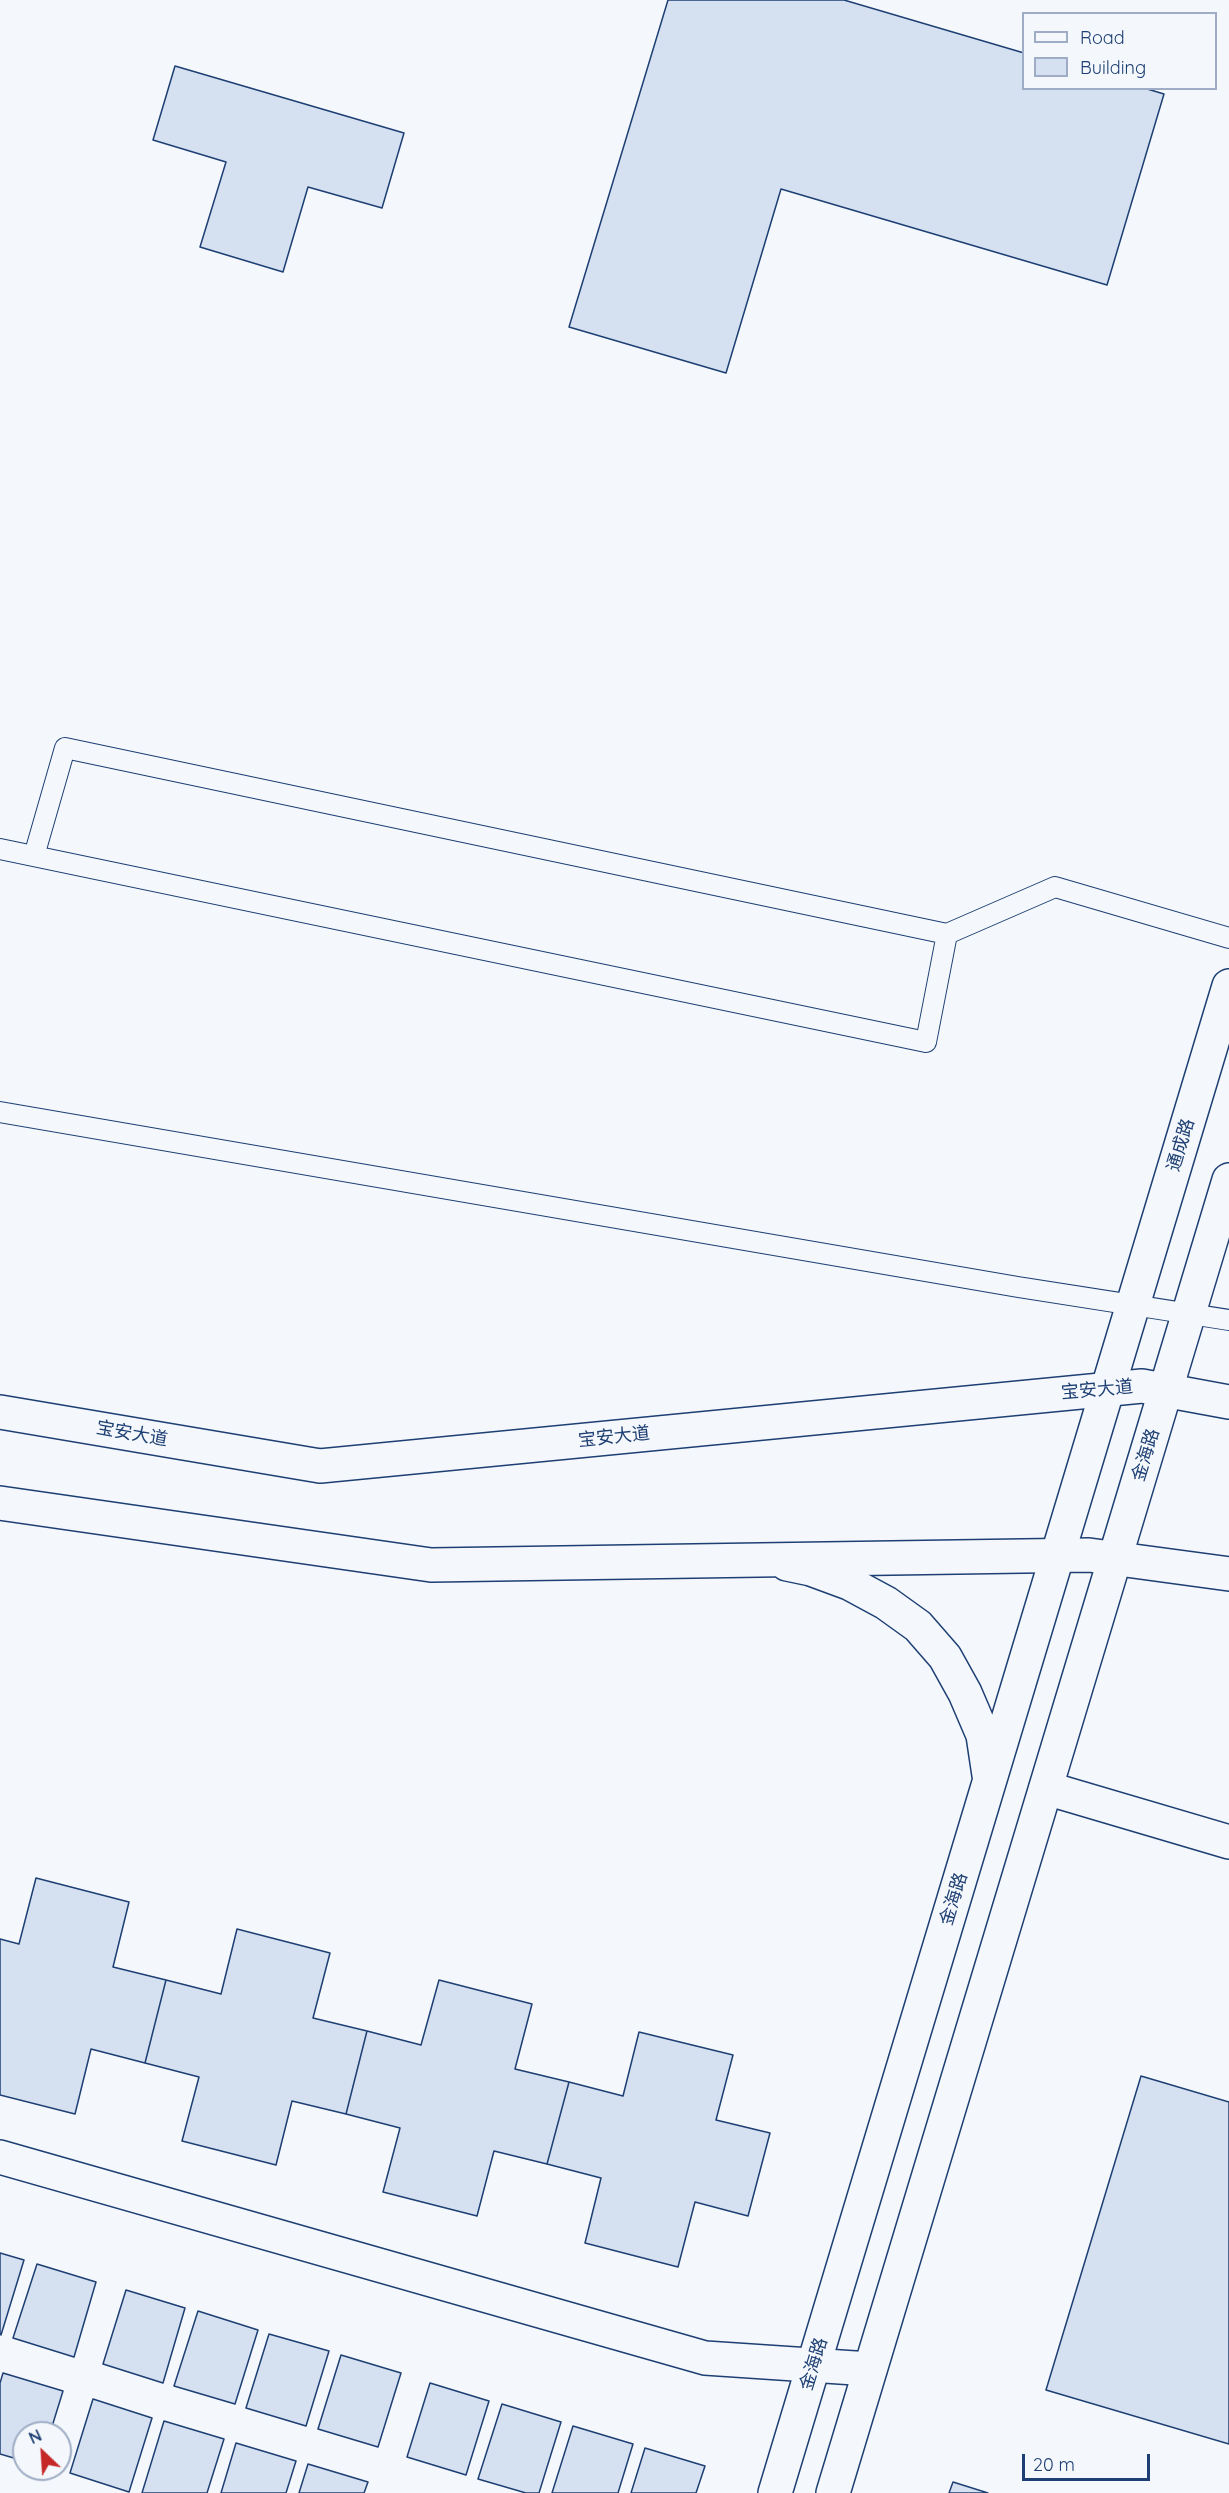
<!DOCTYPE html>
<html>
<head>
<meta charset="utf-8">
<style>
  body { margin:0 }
  #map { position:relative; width:1229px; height:2493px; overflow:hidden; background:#f4f7fb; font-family:Quicksand,sans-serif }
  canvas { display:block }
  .legend { position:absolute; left:1022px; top:12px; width:195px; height:78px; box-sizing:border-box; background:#f4f7fb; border:2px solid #9eadc5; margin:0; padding:8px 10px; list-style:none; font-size:18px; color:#1d3f73 }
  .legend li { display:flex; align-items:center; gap:12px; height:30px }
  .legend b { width:30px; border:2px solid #9eadc5 }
  .north { position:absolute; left:12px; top:2421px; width:60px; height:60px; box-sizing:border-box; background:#f4f7fb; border:2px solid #9eadc5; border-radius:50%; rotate:335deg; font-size:16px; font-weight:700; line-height:24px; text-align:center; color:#1d3f73 }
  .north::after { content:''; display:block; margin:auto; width:21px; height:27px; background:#c62828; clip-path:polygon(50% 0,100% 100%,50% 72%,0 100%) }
  .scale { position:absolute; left:1022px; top:2454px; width:128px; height:27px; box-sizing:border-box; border:3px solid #1d3f73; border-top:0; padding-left:8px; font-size:18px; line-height:21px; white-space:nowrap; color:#1d3f73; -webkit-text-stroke:4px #f4f7fb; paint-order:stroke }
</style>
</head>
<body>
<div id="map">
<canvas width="1229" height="2493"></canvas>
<ul class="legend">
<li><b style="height:8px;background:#f4f7fb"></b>Road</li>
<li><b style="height:16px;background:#d5e0f0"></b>Building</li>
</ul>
<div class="north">N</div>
<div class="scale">20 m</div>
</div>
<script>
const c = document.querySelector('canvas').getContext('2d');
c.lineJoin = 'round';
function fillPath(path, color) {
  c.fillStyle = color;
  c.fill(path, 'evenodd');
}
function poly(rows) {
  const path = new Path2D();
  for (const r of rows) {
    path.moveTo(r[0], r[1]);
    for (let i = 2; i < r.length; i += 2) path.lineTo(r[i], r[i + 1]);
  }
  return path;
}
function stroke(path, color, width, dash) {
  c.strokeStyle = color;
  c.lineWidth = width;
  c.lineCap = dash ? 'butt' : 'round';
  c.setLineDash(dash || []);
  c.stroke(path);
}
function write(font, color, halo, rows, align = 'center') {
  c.font = font + ' Quicksand,"Noto Sans SC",sans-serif';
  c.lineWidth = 4.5;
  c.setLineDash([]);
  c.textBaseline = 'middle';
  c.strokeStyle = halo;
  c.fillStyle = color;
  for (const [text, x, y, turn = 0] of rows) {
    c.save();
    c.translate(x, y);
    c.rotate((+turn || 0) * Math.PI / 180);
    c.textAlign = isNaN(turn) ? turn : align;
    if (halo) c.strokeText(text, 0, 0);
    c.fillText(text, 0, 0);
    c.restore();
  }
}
const building = poly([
  [668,0,844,0,1024,53,1024,88,1144,88,1164,94,1107,285,781,189,726,373,569,327,668,0],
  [175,66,404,133,382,208,308,187,283,272,200,247,226,162,153,140,175,66],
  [36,1878,129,1902,113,1967,166,1980,145,2063,91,2049,75,2114,0,2095,0,1939,19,1944,36,1878],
  [237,1929,330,1953,313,2018,367,2031,346,2114,292,2101,276,2165,182,2141,199,2077,145,2063,166,1980,221,1994,237,1929],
  [439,1980,532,2004,515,2069,569,2082,547,2164,494,2151,477,2216,383,2192,400,2128,346,2114,367,2031,421,2045,439,1980],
  [639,2032,733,2055,716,2120,770,2133,748,2216,695,2202,678,2267,585,2243,601,2178,547,2164,569,2082,623,2096,639,2032],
  [1141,2076,1229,2102,1229,2444,1046,2390,1141,2076],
  [0,2253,24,2260,1,2335,0,2334,0,2253],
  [37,2264,96,2282,74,2357,13,2338,37,2264],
  [126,2290,185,2308,163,2383,103,2364,126,2290],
  [198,2311,258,2330,235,2404,174,2386,198,2311],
  [269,2334,329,2351,306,2426,246,2408,269,2334],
  [341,2355,401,2373,378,2447,318,2429,341,2355],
  [3,2373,63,2391,50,2433,24,2433,24,2461,0,2454,0,2383,3,2373],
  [430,2383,489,2401,466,2475,407,2457,430,2383],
  [93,2399,152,2418,129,2492,70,2473,93,2399],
  [502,2404,561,2422,539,2493,526,2493,478,2479,502,2404],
  [164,2421,224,2439,207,2493,142,2493,164,2421],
  [573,2426,633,2444,618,2493,552,2493,573,2426],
  [236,2443,296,2461,286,2493,221,2493,236,2443],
  [645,2448,705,2466,696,2493,631,2493,645,2448],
  [308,2464,368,2482,364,2493,299,2493,308,2464],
  [953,2482,988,2493,949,2493,953,2482]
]);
fillPath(building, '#d5e0f0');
stroke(building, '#1d3f73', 1.5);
const service = poly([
  [0,849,926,1042,947,934,1055,887,1229,938],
  [34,856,65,748,947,934],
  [0,1112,1018,1287,1229,1320]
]);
const minor = poly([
  [1046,1788,1229,1842],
  [0,2157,705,2358,870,2369]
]);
const tertiary = poly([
  [787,1564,811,1569,849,1583,886,1603,918,1626,945,1657,965,1693,983,1735,989,1775],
  [775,2493,1229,986],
  [833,2493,1229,1180]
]);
const primary = poly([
  [0,1412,320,1466,1142,1386,1229,1402],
  [0,1503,431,1565,1089,1555,1229,1574]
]);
stroke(service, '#1d3f73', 22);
stroke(minor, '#1d3f73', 36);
stroke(tertiary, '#1d3f73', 36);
stroke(primary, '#1d3f73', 36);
stroke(service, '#f4f7fb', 20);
stroke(minor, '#f4f7fb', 33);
stroke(tertiary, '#f4f7fb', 33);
stroke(primary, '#f4f7fb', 33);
write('18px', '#1d3f73', '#f4f7fb', [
  ["通成路",1181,1145,-73],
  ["宝安大道",1097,1390,-5],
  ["宝安大道",132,1434,10],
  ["宝安大道",614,1437,-6],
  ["金海路",1146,1455,-73],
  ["金海路",954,1899,-73],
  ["金海路",814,2364,-73]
]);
</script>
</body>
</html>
